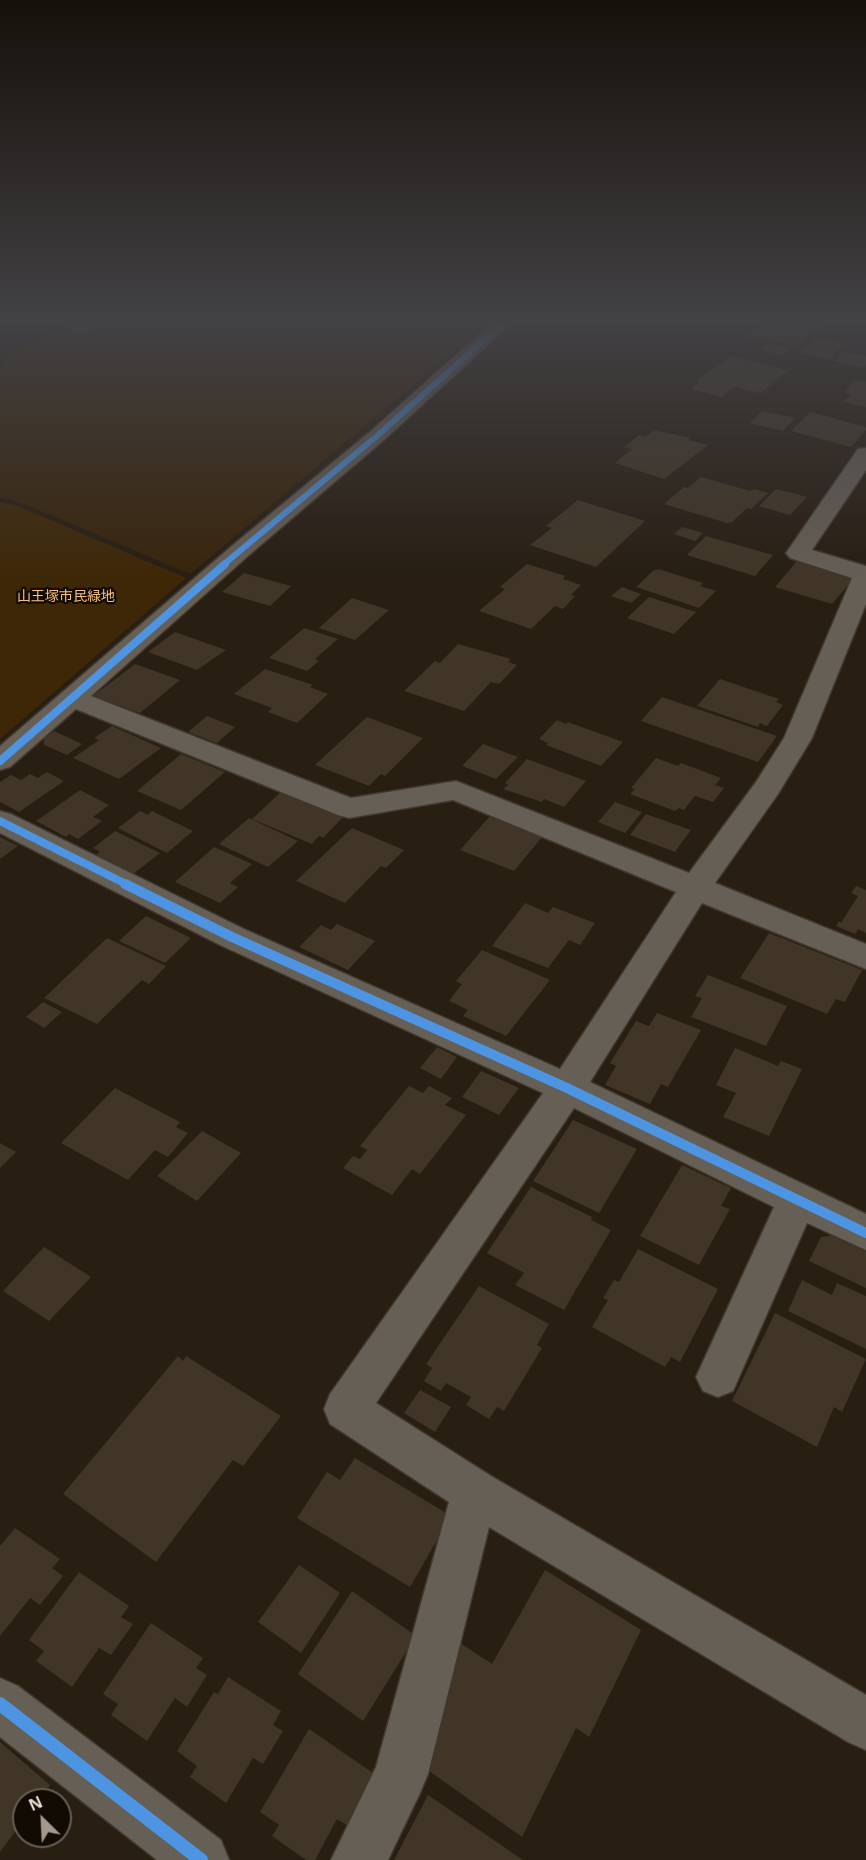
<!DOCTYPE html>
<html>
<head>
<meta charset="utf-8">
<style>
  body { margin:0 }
  #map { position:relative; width:866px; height:1860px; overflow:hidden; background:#281e12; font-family:"Noto Sans",sans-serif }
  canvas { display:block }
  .north { position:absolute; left:12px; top:1788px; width:60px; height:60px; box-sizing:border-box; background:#120b04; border:2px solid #675e55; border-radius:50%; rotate:336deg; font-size:16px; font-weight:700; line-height:24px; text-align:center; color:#e6dace }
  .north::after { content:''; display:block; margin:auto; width:21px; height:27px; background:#a4988c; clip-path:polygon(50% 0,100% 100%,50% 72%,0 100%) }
</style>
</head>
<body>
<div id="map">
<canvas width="866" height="1860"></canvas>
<div class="north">N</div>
</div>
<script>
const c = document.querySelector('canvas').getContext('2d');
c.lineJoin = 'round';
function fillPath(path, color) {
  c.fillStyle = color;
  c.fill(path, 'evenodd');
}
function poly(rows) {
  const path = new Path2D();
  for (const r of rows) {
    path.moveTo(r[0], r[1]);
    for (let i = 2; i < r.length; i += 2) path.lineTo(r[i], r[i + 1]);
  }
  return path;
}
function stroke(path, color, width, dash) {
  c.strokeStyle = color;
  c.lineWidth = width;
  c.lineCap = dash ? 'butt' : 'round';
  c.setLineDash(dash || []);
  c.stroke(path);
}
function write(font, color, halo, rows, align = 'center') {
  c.font = font + ' "Noto Sans","Noto Sans JP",sans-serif';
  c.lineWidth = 4.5;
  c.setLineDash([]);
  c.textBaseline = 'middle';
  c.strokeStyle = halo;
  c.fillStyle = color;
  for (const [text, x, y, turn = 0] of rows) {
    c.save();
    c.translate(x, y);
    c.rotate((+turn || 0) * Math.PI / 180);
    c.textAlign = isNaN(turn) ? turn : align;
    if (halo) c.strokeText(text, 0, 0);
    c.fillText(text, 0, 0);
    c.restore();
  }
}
fillPath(poly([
  [72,322,488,322,190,574,27,505,0,497,0,367,19,348]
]), '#38240b');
fillPath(poly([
  [0,502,20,507,186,578,0,739]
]), '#3e2706');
fillPath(poly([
  [23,322,64,322,62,325,21,325],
  [88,322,110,322,86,335,70,331],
  [763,322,827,322,820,330,815,329,798,346,748,336],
  [816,337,845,343,829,360,800,353],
  [768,343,790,348,782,355,759,350],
  [843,351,866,356,866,365,864,368,833,361],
  [730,356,788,370,761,393,734,387,722,397,691,389,699,382,696,381],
  [856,380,866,382,866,407,844,402,851,394,844,392],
  [762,411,795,418,783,431,750,423],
  [810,412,866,427,866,430,851,447,791,431],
  [654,430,690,438,688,440,708,445,664,479,615,463,632,449,624,447,639,435,646,437],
  [701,477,750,491,754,489,768,493,751,509,747,508,732,522,727,523,664,504,684,487,688,488],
  [776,489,807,497,790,515,759,506],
  [578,500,645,521,596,567,530,545,552,528,546,526],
  [682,527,703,533,695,541,674,534],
  [706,536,773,555,755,576,687,555],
  [797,561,854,578,832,604,775,587],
  [527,564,565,576,563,579,581,585,571,595,575,596,563,609,555,606,531,629,479,611,505,589,500,587],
  [658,569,703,583,700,586,716,591,699,608,636,587,653,571],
  [244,573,291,586,270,606,222,592],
  [622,587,641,594,631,603,611,596],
  [649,597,696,612,674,634,627,618],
  [352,598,389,610,355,640,319,628],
  [304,628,338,639,315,659,319,661,307,671,269,658],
  [175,632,226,650,197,670,148,652],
  [458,644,511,659,508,662,517,665,499,684,491,682,464,711,404,691,435,661,440,663],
  [135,664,180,680,140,713,93,696],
  [265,669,313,685,310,687,328,694,297,723,268,712,272,708,234,694],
  [720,679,779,699,776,702,783,705,767,726,760,723,758,727,697,706],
  [662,697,777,736,758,762,641,721],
  [207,716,235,727,217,743,188,732],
  [367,717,423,738,385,776,381,774,369,786,315,765],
  [557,720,566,724,568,722,623,742,601,766,546,745,548,743,539,739],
  [112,726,161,748,119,779,73,758,99,740,94,738],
  [54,731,82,744,67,755,44,745,44,738],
  [483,744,518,757,496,779,462,766],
  [181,754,225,772,181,810,137,791],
  [656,758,678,766,681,763,721,778,715,785,724,788,713,802,695,796,684,810,679,808,675,811,630,794,635,789,631,788],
  [527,759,586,781,564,807,544,799,542,802,503,789,508,785,505,783],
  [47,772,64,781,19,812,0,802,0,782,11,775,21,780,30,774,38,778],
  [80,790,109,805,93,817,102,821,78,839,69,834,66,837,36,821],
  [281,792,343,817,323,838,319,836,312,844,252,819],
  [615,802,642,812,625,833,598,822],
  [140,811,148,815,152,811,193,831,167,853,118,828],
  [646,814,691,830,675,852,630,835],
  [490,816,543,836,514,871,460,850],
  [249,818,298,841,268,867,219,844],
  [352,828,404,850,386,868,381,866,345,903,296,881],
  [115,831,160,853,133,874,96,855,100,852,93,848],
  [0,837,18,846,0,859],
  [214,847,252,864,230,883,238,887,220,903,175,882],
  [856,886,866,890,866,933,858,929,855,934,836,926,839,921,841,923,858,896,851,893],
  [525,903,548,913,553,907,595,923,580,945,569,940,548,968,492,946],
  [146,916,191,938,165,963,119,941],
  [337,924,375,941,348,970,299,947,321,925,331,930],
  [769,933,862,970,845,1002,836,999,827,1014,740,978],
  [107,938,166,966,149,984,142,980,97,1024,44,998],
  [482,950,550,980,506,1036,463,1016,468,1010,449,1001,462,984,456,981],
  [708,975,787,1006,766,1046,691,1017,702,998,695,996],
  [43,1002,62,1012,44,1028,26,1017],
  [657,1013,701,1030,668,1087,661,1084,650,1104,605,1085,616,1066,610,1063,636,1021,649,1026],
  [437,1047,457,1057,441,1079,420,1068],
  [735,1048,778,1066,781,1061,802,1069,769,1136,723,1117,736,1093,716,1085],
  [481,1071,519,1088,499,1115,462,1097],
  [409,1086,423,1093,429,1086,452,1098,445,1105,466,1115,420,1174,412,1169,392,1195,343,1168,353,1156,360,1159,367,1150,360,1146],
  [115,1088,180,1122,176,1127,188,1133,168,1157,155,1150,128,1180,61,1143],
  [573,1120,637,1149,599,1213,533,1181],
  [202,1131,241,1153,197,1201,157,1176],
  [0,1143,16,1152,0,1168],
  [682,1165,731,1188,721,1206,730,1209,699,1265,640,1236],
  [531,1187,592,1217,591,1220,611,1230,564,1310,515,1285,524,1273,487,1253],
  [834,1235,866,1250,866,1288,809,1261,821,1237],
  [44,1247,91,1277,49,1321,3,1291],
  [638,1249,718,1289,680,1362,671,1357,665,1367,592,1327,608,1300,603,1298,614,1280,619,1282],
  [802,1280,832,1295,837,1283,866,1296,866,1349,788,1311],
  [479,1286,549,1324,537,1345,542,1348,504,1411,497,1407,489,1419,466,1405,471,1397,446,1383,441,1391,424,1381,432,1368,426,1364],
  [775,1313,866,1359,842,1412,834,1407,817,1447,732,1401],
  [178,1356,183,1361,186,1356,281,1416,243,1466,233,1460,156,1562,63,1494],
  [420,1390,451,1407,435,1432,404,1413],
  [355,1458,451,1516,410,1587,297,1518,327,1472,340,1480],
  [15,1528,60,1559,52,1568,63,1576,40,1605,30,1598,0,1636,0,1546],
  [299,1565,340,1593,301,1653,258,1622],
  [545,1570,641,1630,589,1737,576,1728,522,1837,425,1768,460,1643,492,1664],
  [79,1572,129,1606,121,1617,133,1624,111,1655,99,1648,72,1687,36,1661,44,1651,29,1640],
  [352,1591,416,1636,363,1721,298,1674],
  [151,1623,203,1658,196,1668,207,1675,187,1707,175,1698,147,1741,111,1715,118,1704,103,1694],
  [228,1677,281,1711,273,1725,283,1731,263,1764,253,1758,226,1803,190,1777,197,1766,177,1751,214,1692,218,1694],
  [309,1729,376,1775,348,1826,337,1819,315,1860,306,1860,272,1836,279,1825,260,1812],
  [0,1742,50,1785,39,1800,24,1800,24,1820,0,1852],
  [428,1795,523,1860,394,1860]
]), '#403526');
const minor = poly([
  [493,322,513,322,385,439,249,555,91,696,351,798,456,781,689,873,756,782,784,738,852,578,790,558,786,553,858,449,866,448,866,470,812,550,866,566,866,604,812,738,778,794,715,883,866,944,866,969,702,903,590,1082,866,1214,866,1250,807,1223,733,1391,718,1397,703,1391,696,1377,774,1207,574,1108,376,1403,491,1476,866,1695,866,1750,848,1742,489,1527,428,1774,420,1793,388,1860,331,1860,376,1767,449,1502,330,1424,324,1409,330,1394,543,1093,220,945,0,833,0,811,11,814,244,929,560,1069,676,892,453,800,349,818,338,815,76,709,10,767,0,770,0,746,233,545,371,431,493,322],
  [0,1678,18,1686,221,1840,229,1860,157,1860,0,1737,0,1678]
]);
stroke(minor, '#40382f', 3);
fillPath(minor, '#665f56');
stroke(poly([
  [223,565,378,435,504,322]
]), '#4d94e3', 6);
stroke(poly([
  [0,761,225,564],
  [0,821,128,885]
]), '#4d94e3', 8);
stroke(poly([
  [125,884,232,937,567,1088,866,1233]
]), '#4d94e3', 10);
stroke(poly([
  [0,1704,201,1860]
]), '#4d94e3', 14);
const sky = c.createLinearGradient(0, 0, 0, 582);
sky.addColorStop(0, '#16100a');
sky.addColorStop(0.55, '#424144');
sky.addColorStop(1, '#42414400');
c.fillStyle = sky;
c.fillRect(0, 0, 866, 582);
write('14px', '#fcc17c', '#120b04', [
  ["山王塚市民緑地",66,597]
]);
</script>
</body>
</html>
